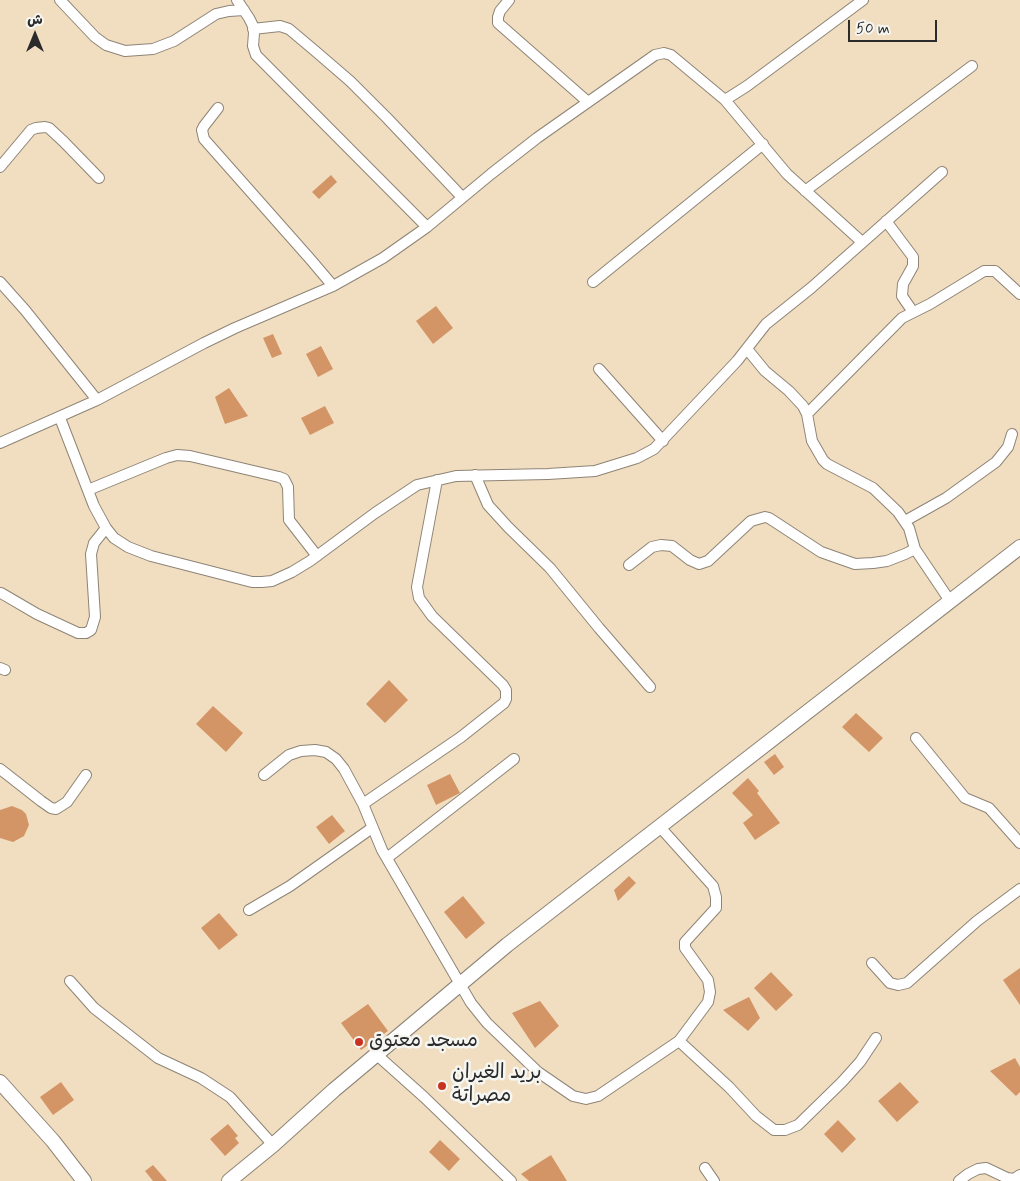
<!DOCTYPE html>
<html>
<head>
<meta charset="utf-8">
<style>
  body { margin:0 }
  #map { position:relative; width:1020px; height:1181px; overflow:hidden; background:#f1dec0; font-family:Mynerve,"Playpen Sans Arabic",sans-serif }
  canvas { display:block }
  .north { position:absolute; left:10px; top:10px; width:50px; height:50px; -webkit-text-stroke:4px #f6f6f2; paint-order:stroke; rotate:0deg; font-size:14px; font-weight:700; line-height:20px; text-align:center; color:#2b2b2b }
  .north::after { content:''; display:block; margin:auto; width:18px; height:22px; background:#2b2b2b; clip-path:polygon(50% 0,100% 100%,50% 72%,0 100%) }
  .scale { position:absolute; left:848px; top:20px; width:89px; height:22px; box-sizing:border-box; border:2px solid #2b2b2b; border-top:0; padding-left:6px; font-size:15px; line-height:18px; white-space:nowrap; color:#2b2b2b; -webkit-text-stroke:4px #f6f6f2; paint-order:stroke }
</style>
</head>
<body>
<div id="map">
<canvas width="1020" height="1181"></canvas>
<div class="north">ش</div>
<div class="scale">50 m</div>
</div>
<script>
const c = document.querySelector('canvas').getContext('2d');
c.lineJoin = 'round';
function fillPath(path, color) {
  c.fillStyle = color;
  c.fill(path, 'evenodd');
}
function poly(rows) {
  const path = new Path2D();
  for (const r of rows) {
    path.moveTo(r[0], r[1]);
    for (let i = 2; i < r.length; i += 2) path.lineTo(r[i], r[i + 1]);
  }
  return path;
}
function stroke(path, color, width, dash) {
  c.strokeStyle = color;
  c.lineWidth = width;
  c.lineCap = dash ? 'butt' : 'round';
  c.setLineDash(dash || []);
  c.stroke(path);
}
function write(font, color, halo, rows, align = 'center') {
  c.font = font + ' Mynerve,"Playpen Sans Arabic",sans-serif';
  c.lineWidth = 5;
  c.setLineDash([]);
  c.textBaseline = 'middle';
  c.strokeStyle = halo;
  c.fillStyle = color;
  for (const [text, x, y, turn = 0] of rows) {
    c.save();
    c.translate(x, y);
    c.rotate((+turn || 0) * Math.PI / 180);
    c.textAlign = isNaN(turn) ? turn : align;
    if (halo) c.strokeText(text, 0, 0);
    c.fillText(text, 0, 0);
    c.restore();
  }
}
fillPath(poly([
  [331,175,337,182,319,199,312,192],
  [436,306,453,328,433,344,416,321],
  [273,334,282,354,272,358,263,338],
  [321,346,333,369,318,377,306,354],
  [229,388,248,416,225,424,215,397],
  [325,406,334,423,310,435,301,418],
  [389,680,408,700,385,723,366,704],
  [213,706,243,733,226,752,196,724],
  [856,713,883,738,869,752,842,727],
  [775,754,784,767,774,775,764,762],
  [450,774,460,793,436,805,427,785],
  [748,778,759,791,757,793,780,823,755,840,743,823,753,815,732,793],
  [12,806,22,810,26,814,29,825,24,836,13,842,0,838,0,810],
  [332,815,345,831,329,844,316,827],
  [629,876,636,883,618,901,614,890],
  [463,896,485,923,466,939,444,912],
  [219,913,238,935,219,950,201,928],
  [1020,968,1020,1005,1003,980],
  [771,972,793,995,776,1011,754,988],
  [749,997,760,1018,748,1031,723,1010],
  [540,1001,559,1026,535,1048,512,1013],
  [368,1004,388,1031,361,1050,341,1023],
  [1015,1058,1020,1067,1020,1092,1016,1096,990,1071],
  [61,1082,74,1100,53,1115,40,1097],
  [900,1082,919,1102,897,1122,878,1101],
  [838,1120,856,1139,842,1153,824,1134],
  [228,1124,238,1136,235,1138,239,1143,225,1156,210,1139],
  [440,1140,460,1159,449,1171,429,1152],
  [551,1155,567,1181,529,1181,521,1174],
  [153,1165,167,1181,153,1181,145,1171]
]), '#d39566');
const minor = poly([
  [60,0,95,37,106,45,125,51,153,49,174,41,216,14,229,11,244,10],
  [237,0,249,18,253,26,254,33,253,46,256,55,427,227],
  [509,0,500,11,498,17,498,23,588,102],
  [253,29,280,26,289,29,314,50,350,81,387,118,462,197],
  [725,100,747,86,863,0],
  [218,108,204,126,202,130,204,139,311,260,333,286],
  [0,167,31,130,36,128,45,127,49,128,64,142,99,178],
  [805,191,972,66],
  [886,221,913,257,913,266,903,284,902,296,913,312],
  [0,282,25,310,97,400],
  [593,282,763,144],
  [747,349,765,371,789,391,803,406,807,414,812,441,823,460,827,464,873,488,898,512,909,528,915,549,950,601],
  [599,369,663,441],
  [807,414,902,318,930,304,984,271,995,271,1020,294],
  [60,418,94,506,106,528,114,538,128,547,151,556,252,582,262,582,272,581,292,572,310,561,375,513,417,485,456,476,548,474,595,471,637,458,654,449,737,361,766,324,811,288,942,172],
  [0,443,97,400,204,343,235,328,333,286,383,258,427,227,491,174,537,138,655,55,664,53,671,55,725,100,787,174,862,242],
  [475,475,488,505,508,527,550,568,599,628,650,687],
  [88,490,166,458,177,455,190,456,279,477,284,479,288,487,289,520,317,556],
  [905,521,946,498,996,462,1008,447,1012,434],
  [629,565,652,547,661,545,672,546,690,560,699,564,708,561,751,521,765,517,769,518,821,552,855,564,873,563,887,561,905,554,915,549],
  [1,593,37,614,78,633,86,633,91,630,95,617,91,554,94,543,106,528],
  [0,668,5,670],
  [916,738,965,798,989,808,1020,843],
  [0,769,41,801,51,808,56,809,67,802,86,775],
  [264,775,289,755,301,751,315,750,326,752,336,759,344,769,363,804,382,850,471,1003,487,1023,538,1072,573,1096,586,1099,598,1096,679,1041,708,1002,710,992,708,980,685,948,685,942,716,908,716,897,713,886,659,826],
  [363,804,461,737,504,703,506,699,506,690,503,685,432,616,419,598,417,587,437,480],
  [387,858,514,759],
  [249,910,290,886,372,828],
  [872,963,890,983,898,985,907,983,977,921,1020,889],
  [70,981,94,1008,158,1058,201,1078,230,1097,273,1145],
  [679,1041,729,1087,756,1116,774,1130,785,1130,798,1125,842,1082,860,1062,876,1038],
  [377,1055,424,1097,511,1181],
  [705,1168,714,1181],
  [959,1181,968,1174,978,1169,986,1168,1007,1178,1014,1179,1020,1175]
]);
const tertiary = poly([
  [0,1082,53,1141,84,1181],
  [229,1181,273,1145,334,1090,507,945,1020,547]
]);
stroke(minor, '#8e8476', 12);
stroke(tertiary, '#8e8476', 16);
stroke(minor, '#fff', 10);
stroke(tertiary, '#fff', 14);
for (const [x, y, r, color] of [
  [359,1042,5,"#c8321e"],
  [442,1086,5,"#c8321e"]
]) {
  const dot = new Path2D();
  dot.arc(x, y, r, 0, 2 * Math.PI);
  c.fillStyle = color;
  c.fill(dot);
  stroke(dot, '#f6f6f2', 2);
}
write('20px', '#2b2b2b', '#f6f6f2', [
  ["مسجد معتوق",369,1042],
  ["بريد الغيران",452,1074],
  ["مصراتة",452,1097]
], 'left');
</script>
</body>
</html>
